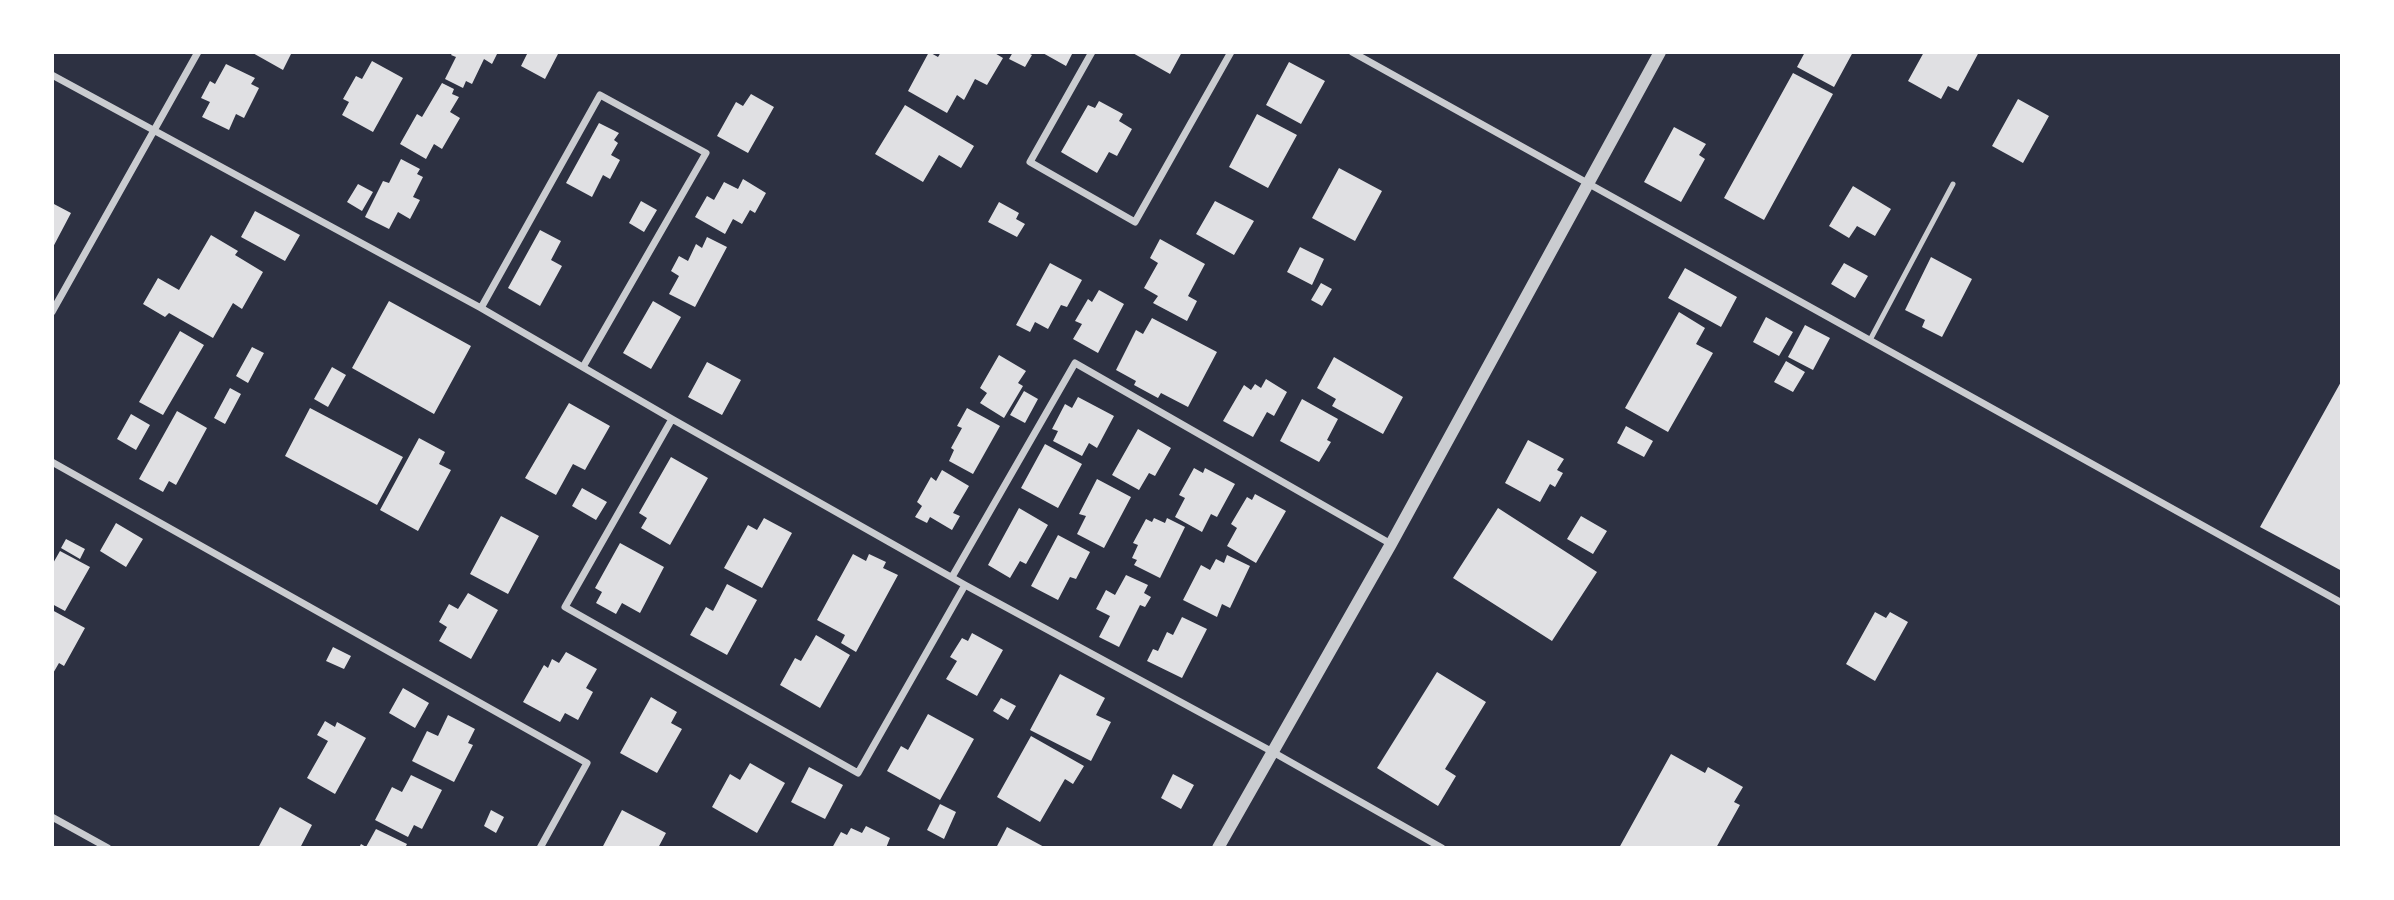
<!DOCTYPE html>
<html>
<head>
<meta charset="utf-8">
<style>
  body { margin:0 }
  #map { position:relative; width:2394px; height:900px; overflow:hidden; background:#2d3142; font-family:"Varela Round",sans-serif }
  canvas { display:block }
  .frame { position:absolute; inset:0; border:54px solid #fff; pointer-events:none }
</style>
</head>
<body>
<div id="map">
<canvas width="2394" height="900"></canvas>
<div class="frame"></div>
</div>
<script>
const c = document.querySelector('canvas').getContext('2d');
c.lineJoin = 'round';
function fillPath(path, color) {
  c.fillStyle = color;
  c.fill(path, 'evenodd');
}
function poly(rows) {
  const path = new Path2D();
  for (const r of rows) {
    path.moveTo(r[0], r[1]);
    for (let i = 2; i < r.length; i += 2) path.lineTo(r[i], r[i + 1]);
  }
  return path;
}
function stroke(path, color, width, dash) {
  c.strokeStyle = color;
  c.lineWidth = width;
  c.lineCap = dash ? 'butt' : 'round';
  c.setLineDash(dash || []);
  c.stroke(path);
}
fillPath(poly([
  [251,52,292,52,283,70],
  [453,52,498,52,492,64,484,59,472,84,466,81,463,88,445,79,456,57,451,55],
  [528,52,558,54,545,79,521,66],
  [929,52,938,57,941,52,993,52,1003,58,987,85,975,79,964,100,957,95,947,113,908,91],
  [1013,52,1026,52,1032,55,1025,67,1009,59],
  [1041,52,1073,52,1066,66],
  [1131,52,1182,52,1170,74],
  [1805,52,1853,52,1834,87,1797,67],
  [1924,52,1979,52,1958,91,1948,86,1941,99,1908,81],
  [372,61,403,78,373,132,342,115,349,102,343,99,356,76,362,79],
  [1289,62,1325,81,1301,124,1266,105],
  [226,64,255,78,251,84,259,88,244,118,236,114,229,130,202,117,210,102,201,98,210,81,215,84],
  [1793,73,1833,94,1764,220,1724,198],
  [442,83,454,89,452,94,459,97,450,112,460,118,442,149,434,144,426,159,400,144,417,114,422,117],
  [751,94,774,107,748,153,717,136,736,102,743,106],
  [2018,99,2049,116,2023,163,1992,146],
  [1099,101,1123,114,1119,121,1132,129,1117,156,1109,152,1097,173,1061,152,1088,105,1095,108],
  [905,105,974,146,961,168,939,155,923,182,875,154],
  [1257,114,1297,135,1268,188,1229,167],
  [599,123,619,133,614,140,618,143,611,155,620,160,610,179,603,175,592,197,566,183],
  [1674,127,1706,144,1699,155,1705,159,1681,202,1644,182],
  [401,159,420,169,417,174,423,177,413,197,420,200,410,219,398,212,389,229,365,217,383,181,389,183],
  [1339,168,1382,191,1355,241,1312,218],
  [743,179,766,193,755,213,750,210,742,224,733,219,725,234,695,217,707,196,714,200,724,182,738,189],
  [358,184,373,192,362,211,347,202],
  [1853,186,1891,209,1875,236,1857,226,1849,238,1829,226],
  [641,201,657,210,644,232,629,223],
  [1215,201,1254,221,1234,255,1196,234],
  [999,202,1019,213,1016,219,1025,224,1017,237,988,222],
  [52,203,71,213,52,249],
  [255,211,300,235,285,261,241,237],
  [540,230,561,241,551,260,562,266,540,306,508,288],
  [211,235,238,251,235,255,263,272,242,309,233,303,213,338,169,313,165,317,143,304,158,278,179,290],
  [707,237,727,247,695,307,669,294,679,276,671,271,679,256,688,261,696,244,702,248],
  [1160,239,1205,264,1188,296,1197,301,1187,321,1153,303,1158,296,1144,288,1158,263,1150,258],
  [1300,247,1324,259,1312,285,1287,272],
  [1931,257,1972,279,1942,337,1922,327,1925,320,1905,310],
  [1050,263,1082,280,1067,307,1061,305,1048,329,1035,322,1030,332,1016,325],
  [1844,263,1868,276,1855,298,1831,284],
  [1685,268,1737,297,1721,327,1668,298],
  [1321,283,1332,289,1322,306,1311,300],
  [1099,290,1124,304,1098,353,1073,339,1082,324,1075,321,1088,299,1092,302],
  [389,301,471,346,434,414,352,368],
  [653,301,681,317,651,369,623,353],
  [1679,312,1705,328,1696,344,1713,353,1668,432,1625,408],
  [1766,317,1793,332,1779,356,1753,342],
  [1152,318,1217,352,1188,407,1161,393,1158,398,1134,385,1136,381,1116,370,1136,330,1143,334],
  [1805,325,1830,338,1813,370,1788,357],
  [180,331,204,345,163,415,139,402],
  [252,347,264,353,248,383,236,376],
  [999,355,1026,371,1018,383,1023,386,1004,418,980,403,987,393,980,388],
  [1334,357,1403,397,1383,434,1332,406,1336,399,1317,388],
  [1786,361,1805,372,1793,392,1774,382],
  [707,362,741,380,722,415,688,397],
  [332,367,346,375,328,407,314,399],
  [1266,379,1287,392,1274,416,1267,412,1253,437,1223,421,1244,385,1251,390,1255,384,1261,388],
  [2342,380,2342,571,2260,527],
  [230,388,241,394,225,424,214,418],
  [1024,391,1038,399,1025,423,1010,415],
  [1078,397,1114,416,1097,448,1089,443,1082,456,1053,441,1058,431,1052,429,1065,404,1072,408],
  [1302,399,1338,419,1327,440,1331,442,1319,462,1280,441],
  [569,403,610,426,585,470,573,464,556,495,525,478],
  [310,408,403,457,377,505,285,456],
  [967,408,1000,426,973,474,949,461,954,450,951,448,962,428,957,426],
  [177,411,207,428,176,485,169,481,163,492,139,479],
  [131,414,150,425,136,450,117,439],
  [1626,426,1653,441,1644,457,1617,443],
  [1138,429,1171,448,1155,476,1149,473,1139,490,1112,475],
  [419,438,445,452,439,464,451,470,418,531,380,510],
  [1528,440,1564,459,1557,470,1563,473,1555,487,1550,484,1540,502,1505,483],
  [1045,444,1082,464,1058,508,1021,488],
  [671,457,708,478,670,545,641,528,647,518,639,513],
  [1194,468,1203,473,1205,468,1235,484,1217,517,1211,514,1202,532,1175,517,1185,498,1179,495],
  [942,470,969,486,953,513,960,516,952,530,930,517,927,523,915,517,922,506,917,502,931,477,936,481],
  [1097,479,1131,497,1104,548,1077,534,1086,516,1079,514],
  [582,488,607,502,596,520,572,506],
  [1255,494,1286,511,1256,563,1227,546,1237,528,1231,524,1247,497,1252,500],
  [1019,508,1048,525,1026,564,1020,561,1010,578,988,565],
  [1498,508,1597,572,1552,641,1453,578],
  [501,516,539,536,508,594,470,574],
  [1581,516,1607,531,1593,554,1567,539],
  [764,518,792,533,762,588,724,568,748,525,757,530],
  [1154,518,1165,523,1167,518,1185,527,1160,578,1134,565,1137,560,1132,558,1138,545,1133,543,1146,519,1152,522],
  [116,523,143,539,126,567,100,551],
  [1058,535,1090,552,1076,579,1070,577,1058,600,1031,586],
  [66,539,85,549,80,559,61,548],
  [620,543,664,567,640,613,622,603,616,614,596,603,602,592,595,588],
  [60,551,90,567,65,611,52,604,52,565],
  [853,554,866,561,869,554,886,562,883,568,898,575,856,652,841,643,845,635,817,620],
  [1227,555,1250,566,1230,608,1222,604,1217,617,1183,600,1201,565,1210,570,1216,559,1224,563],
  [1126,575,1148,585,1144,593,1151,597,1145,607,1140,605,1119,647,1099,637,1110,616,1096,609,1106,590,1115,595],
  [727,584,757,600,727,655,690,635,706,607,713,611],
  [468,593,498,610,471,659,439,641,447,627,439,622,449,604,458,609],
  [52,610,85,628,64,666,59,663,52,675],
  [1875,612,1886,618,1890,612,1908,622,1875,681,1846,664],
  [1182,617,1207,629,1182,678,1147,661,1153,649,1158,651,1167,632,1173,635],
  [972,633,1003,650,977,696,946,679,957,661,950,657,962,638,968,641],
  [816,635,850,655,820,708,780,685,795,658,801,661],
  [333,647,351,656,344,669,326,661],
  [566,652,597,669,586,688,593,692,578,720,565,713,560,722,523,702,544,665,548,668,552,659,559,663],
  [1437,672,1486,702,1445,769,1456,776,1438,806,1377,768],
  [1060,674,1105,698,1096,715,1111,722,1091,761,1030,730],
  [403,688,429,703,415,728,389,713],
  [651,697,677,712,671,723,682,729,657,773,620,753],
  [1001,698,1016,706,1008,720,993,711],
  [928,714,974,739,940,800,887,771,901,746,908,750],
  [448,715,475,729,468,743,473,745,454,782,412,761,427,731,438,736],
  [325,721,335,727,337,722,366,738,335,794,307,778,328,741,317,735],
  [1031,736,1084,766,1073,784,1065,779,1040,822,997,797],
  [1671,754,1705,773,1708,767,1743,787,1734,802,1740,805,1716,848,1619,848],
  [750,763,785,783,757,833,712,807,730,774,740,780],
  [809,767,843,785,825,819,791,802],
  [1173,774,1194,785,1181,809,1161,798],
  [411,775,442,790,422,829,414,825,408,837,375,820,392,787,402,792],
  [940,804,956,812,944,839,927,830],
  [280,807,312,825,300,848,258,848],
  [491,810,504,817,496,833,484,826],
  [622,810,666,833,658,848,602,848],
  [866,826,890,838,886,848,832,848,841,832,847,835,851,828,862,833],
  [1007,827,1046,848,996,848],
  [376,829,407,844,405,848,359,848,361,844,366,847]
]), '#e0e0e3');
stroke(poly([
  [1870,340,1953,184]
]), '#caccd0', 5);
stroke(poly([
  [1092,52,1030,162,1135,222,1231,52],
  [1352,52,2342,603],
  [52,75,481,308,672,419,965,585,1271,751,1442,848],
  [481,308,600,95,706,153,583,367],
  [52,312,198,52],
  [672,419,565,607,858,773,965,585],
  [52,462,587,763,540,848],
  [952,577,1075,363,1391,544],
  [52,817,108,848]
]), '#caccd0', 7);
stroke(poly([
  [1218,848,1391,544,1660,52]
]), '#caccd0', 12);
</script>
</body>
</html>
